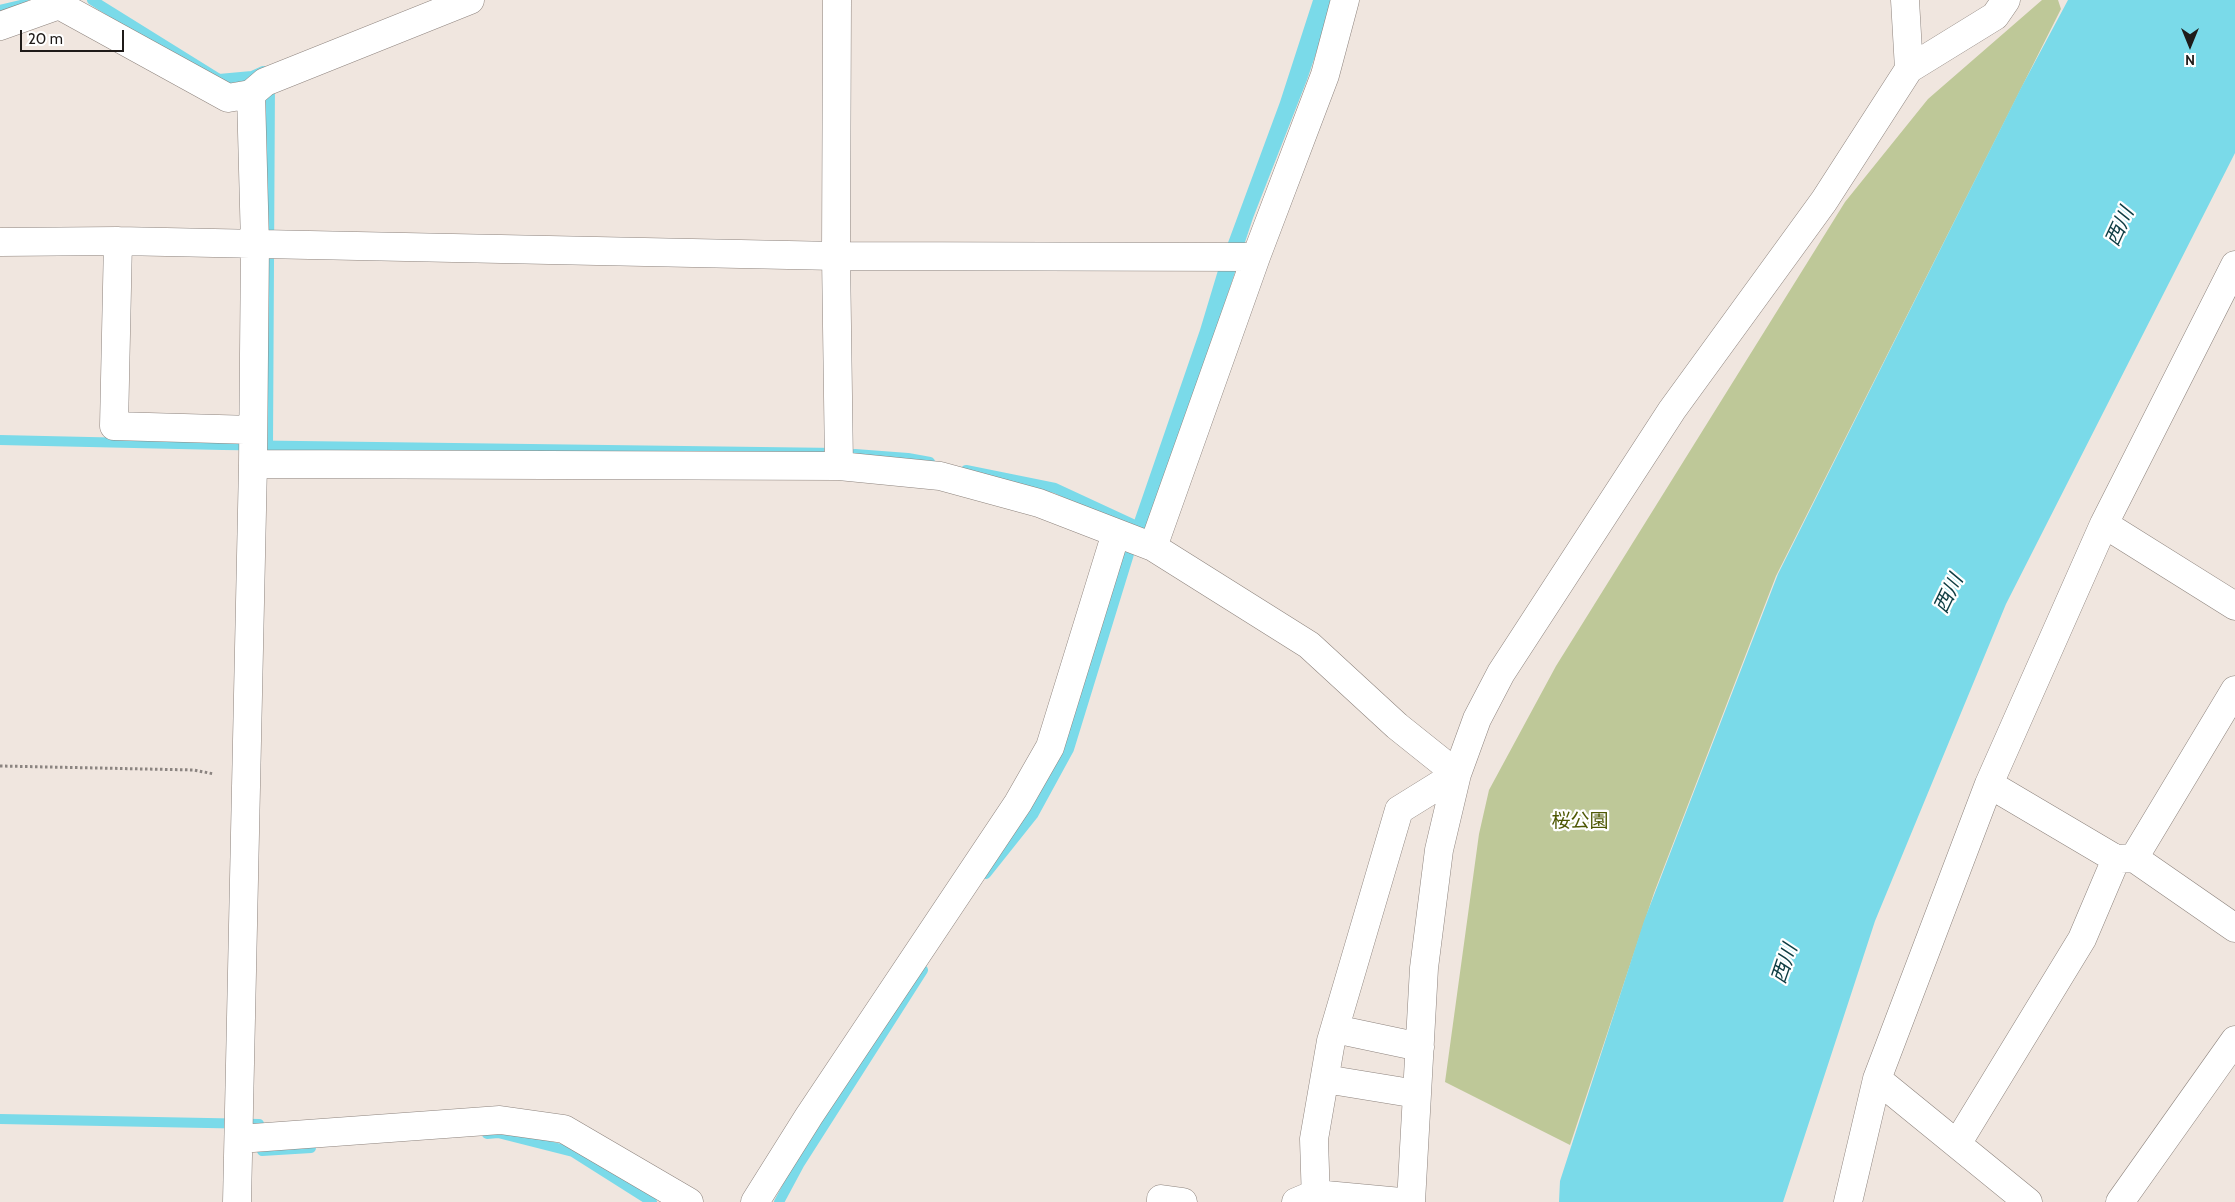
<!DOCTYPE html>
<html>
<head>
<meta charset="utf-8">
<style>
  body { margin:0 }
  #map { position:relative; width:2235px; height:1202px; overflow:hidden; background:#f0e6df; font-family:Cabin,sans-serif }
  canvas { display:block }
  .north { position:absolute; left:2165px; top:20px; width:50px; height:50px; -webkit-text-stroke:4px #fff; paint-order:stroke; rotate:180deg; font-size:14px; font-weight:700; line-height:20px; text-align:center; color:#1f1b19 }
  .north::after { content:''; display:block; margin:auto; width:18px; height:22px; background:#1f1b19; clip-path:polygon(50% 0,100% 100%,50% 72%,0 100%) }
  .scale { position:absolute; left:20px; top:30px; width:104px; height:22px; box-sizing:border-box; border:2px solid #1f1b19; border-top:0; padding-left:6px; font-size:15px; line-height:18px; white-space:nowrap; color:#1f1b19; -webkit-text-stroke:4px #fff; paint-order:stroke }
</style>
</head>
<body>
<div id="map">
<canvas width="2235" height="1202"></canvas>
<div class="north">N</div>
<div class="scale">20 m</div>
</div>
<script>
const c = document.querySelector('canvas').getContext('2d');
c.lineJoin = 'round';
function fillPath(path, color) {
  c.fillStyle = color;
  c.fill(path, 'evenodd');
}
function poly(rows) {
  const path = new Path2D();
  for (const r of rows) {
    path.moveTo(r[0], r[1]);
    for (let i = 2; i < r.length; i += 2) path.lineTo(r[i], r[i + 1]);
  }
  return path;
}
function stroke(path, color, width, dash) {
  c.strokeStyle = color;
  c.lineWidth = width;
  c.lineCap = dash ? 'butt' : 'round';
  c.setLineDash(dash || []);
  c.stroke(path);
}
function write(font, color, halo, rows, align = 'center') {
  c.font = font + ' Cabin,"Noto Sans JP",sans-serif';
  c.lineWidth = 4.5;
  c.setLineDash([]);
  c.textBaseline = 'middle';
  c.strokeStyle = halo;
  c.fillStyle = color;
  for (const [text, x, y, turn = 0] of rows) {
    c.save();
    c.translate(x, y);
    c.rotate((+turn || 0) * Math.PI / 180);
    c.textAlign = isNaN(turn) ? turn : align;
    if (halo) c.strokeText(text, 0, 0);
    c.fillText(text, 0, 0);
    c.restore();
  }
}
fillPath(poly([
  [2042,0,2058,0,2061,9,1776,576,1654,893,1570,1145,1445,1082,1479,834,1489,790,1556,666,1845,202,1928,99]
]), '#bec898');
fillPath(poly([
  [1313,0,1334,0,1307,80,1253,218,1193,399,1144,531,1131,530,1200,330,1219,267,1280,102],
  [2068,0,2235,0,2235,153,2006,604,1875,921,1783,1202,1559,1202,1560,1181,1644,921,1778,574,2021,88]
]), '#7adae9');
stroke(poly([
  [92,0,219,79,252,76,263,71],
  [0,10,25,4],
  [0,440,223,445,838,453],
  [268,445,270,82],
  [855,454,908,458,930,462],
  [966,470,1055,488,1137,526],
  [986,874,1033,815,1069,749,1133,541],
  [0,1119,259,1124,262,1151,311,1148],
  [487,1134,498,1133,573,1152,652,1202],
  [779,1202,800,1163,923,970]
]), '#7adae9', 10);
const minor = poly([
  [837,0,836,256,839,466],
  [1905,0,1909,69],
  [0,26,59,5,228,98,251,94,265,82,470,0],
  [118,241,114,426,253,430],
  [0,242,118,241,836,256,1256,257],
  [253,464,839,466,940,476,1039,503,1153,547,1309,645,1397,726,1457,774,1399,810,1331,1041,1314,1139,1316,1202],
  [2104,524,2235,606],
  [1153,547,1256,257,1325,75,1345,0],
  [1989,784,2116,859,2134,858,2235,928],
  [2134,858,2235,690],
  [1335,1029,1420,1047],
  [1325,1079,1417,1094],
  [1877,1079,2028,1202],
  [239,1139,500,1120,564,1129,689,1202],
  [1957,1144,2082,939,2116,859],
  [237,1202,253,464,255,244,251,94],
  [755,1202,809,1116,1018,803,1050,747,1116,533],
  [1161,1202,1161,1199,1183,1202],
  [1296,1202,1315,1194,1401,1202],
  [1411,1202,1424,968,1439,850,1457,774,1477,719,1501,673,1672,410,1824,201,1909,69,1995,16,2006,0],
  [1848,1202,1877,1079,1989,784,2104,524,2235,265],
  [2120,1202,2235,1040]
]);
stroke(minor, '#8d837d', 29);
stroke(poly([
  [0,766,194,770,214,774]
]), '#8b8480', 3, [2.5, 2.5]);
stroke(minor, '#fff', 28);
write('19px', '#4e5804', '#fff', [
  ["桜公園",1580,821]
]);
write('italic 20px', '#0d3c42', '#fff', [
  ["西川",2120,227,-65],
  ["西川",1949,594,-64],
  ["西川",1785,964,-71]
]);
</script>
</body>
</html>
